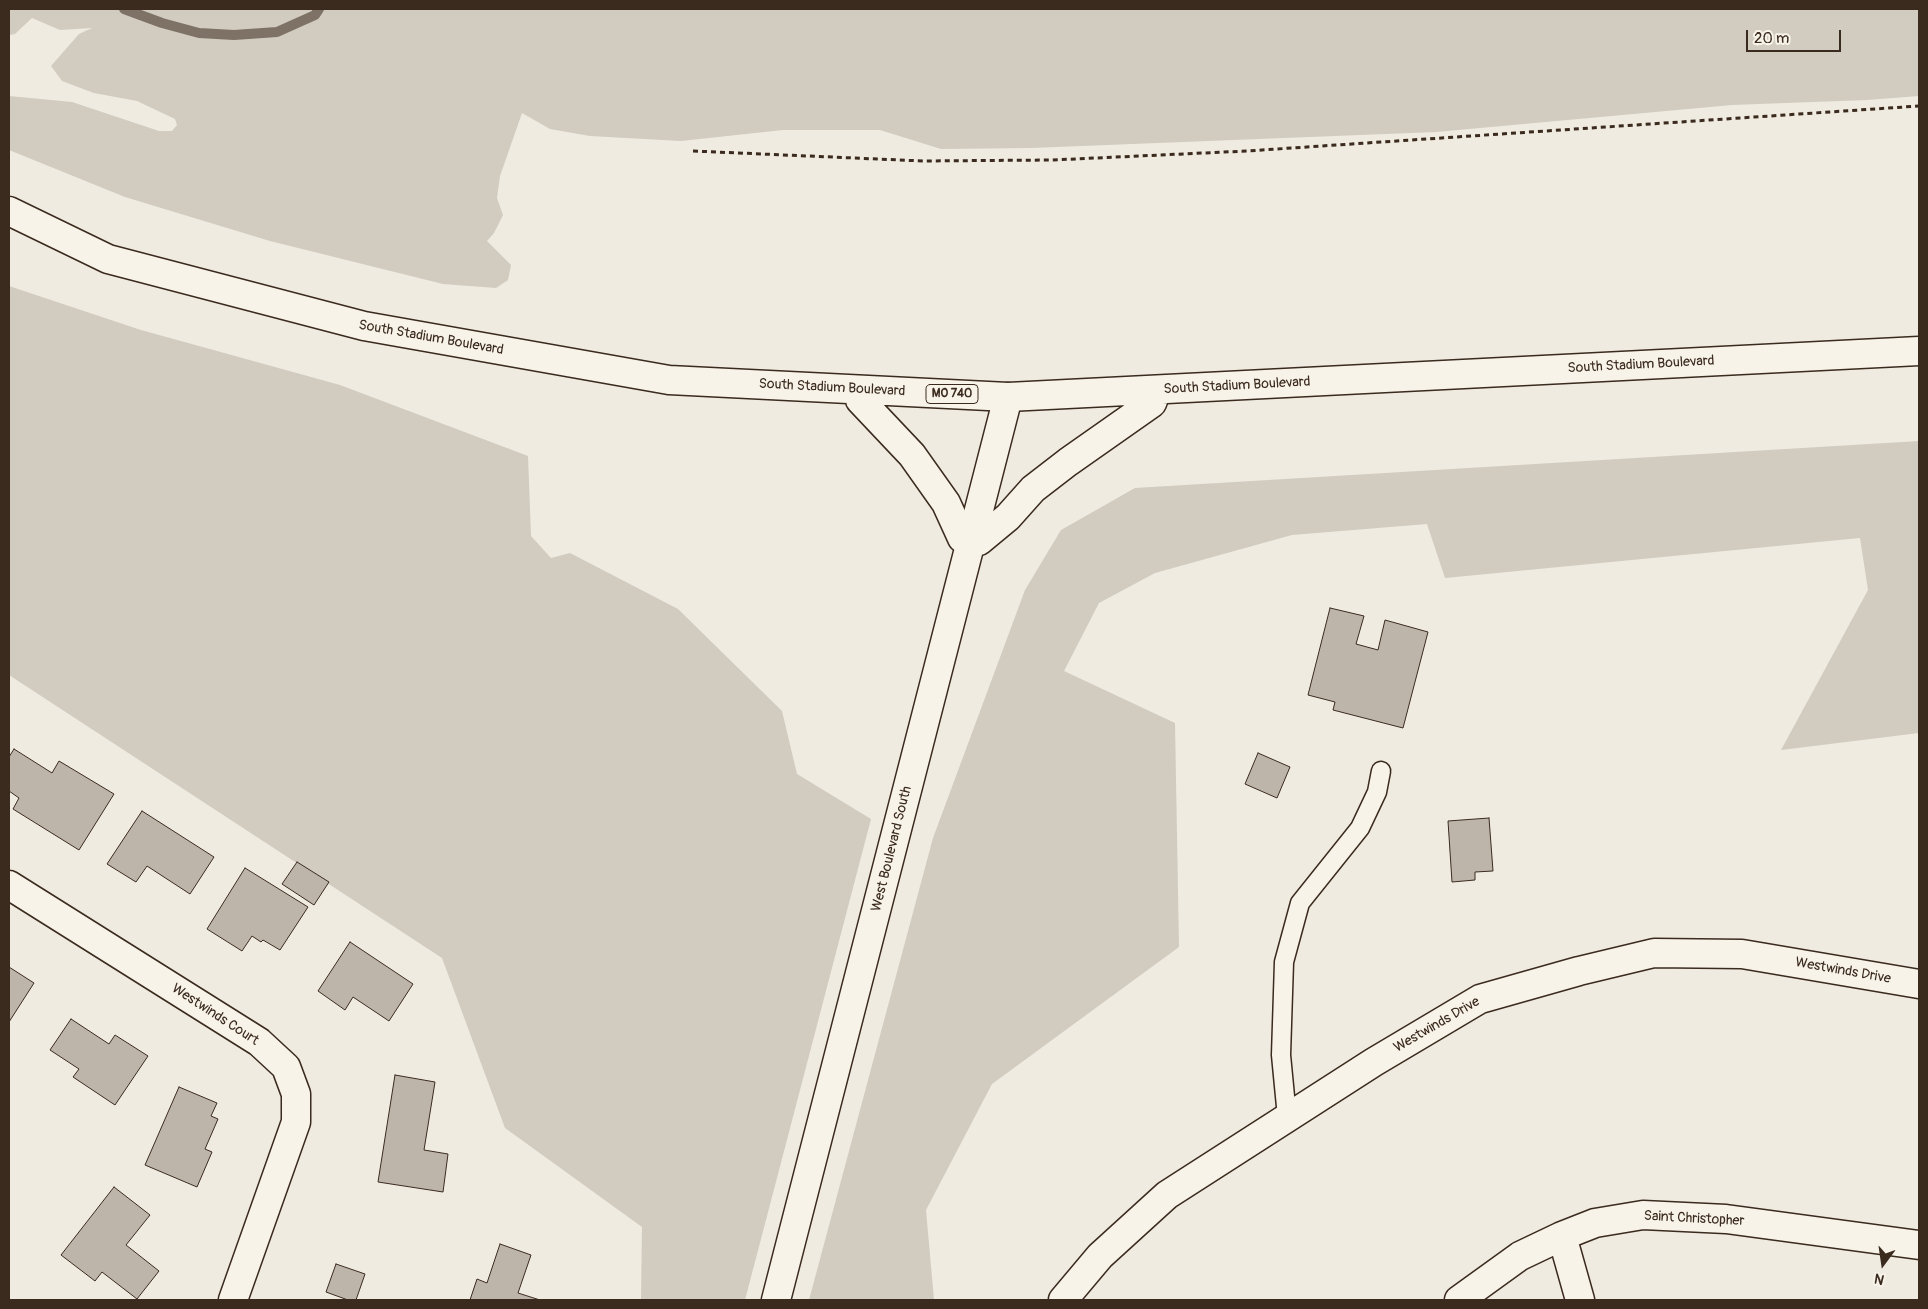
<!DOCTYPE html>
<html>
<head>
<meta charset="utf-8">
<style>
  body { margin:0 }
  #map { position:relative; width:1928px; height:1309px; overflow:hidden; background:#efebe0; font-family:Pangolin,sans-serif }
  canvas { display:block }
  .frame { position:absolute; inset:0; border:10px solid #3b2a1e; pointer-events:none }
  .north { position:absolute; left:1858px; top:1239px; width:50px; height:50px; -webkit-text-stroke:4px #f7f3e8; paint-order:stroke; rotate:194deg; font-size:14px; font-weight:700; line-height:20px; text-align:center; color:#3b2a1e }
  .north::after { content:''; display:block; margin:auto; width:18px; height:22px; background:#3b2a1e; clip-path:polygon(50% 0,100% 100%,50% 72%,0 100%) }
  .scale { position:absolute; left:1746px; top:30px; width:95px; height:22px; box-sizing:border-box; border:2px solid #3b2a1e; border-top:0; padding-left:6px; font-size:15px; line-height:18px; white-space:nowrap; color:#3b2a1e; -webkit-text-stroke:4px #f7f3e8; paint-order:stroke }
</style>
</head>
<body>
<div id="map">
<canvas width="1928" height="1309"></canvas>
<div class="frame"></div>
<div class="north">N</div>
<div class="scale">20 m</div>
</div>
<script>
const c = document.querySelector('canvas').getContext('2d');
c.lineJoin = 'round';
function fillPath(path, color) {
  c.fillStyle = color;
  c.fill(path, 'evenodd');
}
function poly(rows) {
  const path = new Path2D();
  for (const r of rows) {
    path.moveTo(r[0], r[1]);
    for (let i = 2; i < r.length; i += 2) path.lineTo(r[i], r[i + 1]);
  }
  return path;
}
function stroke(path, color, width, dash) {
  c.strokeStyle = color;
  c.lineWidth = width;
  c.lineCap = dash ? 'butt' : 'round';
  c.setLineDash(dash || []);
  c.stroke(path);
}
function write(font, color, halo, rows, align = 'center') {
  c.font = font + ' Pangolin,sans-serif';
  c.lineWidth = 4.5;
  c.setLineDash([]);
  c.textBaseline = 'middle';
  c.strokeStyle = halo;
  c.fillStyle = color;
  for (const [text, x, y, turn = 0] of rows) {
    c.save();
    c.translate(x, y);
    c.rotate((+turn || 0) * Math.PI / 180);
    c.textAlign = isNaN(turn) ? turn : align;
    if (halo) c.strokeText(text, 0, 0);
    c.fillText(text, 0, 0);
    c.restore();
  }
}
fillPath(poly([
  [9,9,1919,9,1919,96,1867,100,1732,105,1436,132,1031,148,941,149,880,130,783,130,681,141,590,136,550,129,522,113,500,176,497,198,503,215,494,233,487,241,511,265,508,280,496,288,443,284,270,241,125,197,9,150,9,96,72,102,159,131,172,131,177,125,175,119,137,101,94,93,62,81,51,66,79,34,92,28,60,30,32,18,15,34,9,35],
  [9,286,141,330,340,385,528,456,531,536,551,558,570,553,678,609,782,711,797,774,871,819,745,1300,641,1300,642,1227,505,1128,442,958,9,675],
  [1919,441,1919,733,1781,750,1868,590,1860,538,1445,578,1427,524,1292,535,1155,573,1099,603,1064,671,1175,723,1179,947,992,1084,926,1210,934,1300,809,1300,933,838,1025,590,1061,530,1135,488]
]), '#d1cbc0');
stroke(poly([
  [124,9,162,23,199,33,234,35,277,32,315,15,319,9]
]), '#7e7266', 10);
const building = poly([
  [1330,608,1364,616,1356,644,1378,650,1385,620,1428,632,1403,728,1333,710,1335,702,1308,695,1330,608],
  [14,749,52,773,59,761,114,794,79,850,13,809,19,798,9,791,9,757,14,749],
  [1258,753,1290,767,1277,798,1245,784,1258,753],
  [142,811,214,857,190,894,147,866,136,882,107,864,142,811],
  [1489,818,1493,871,1475,872,1475,880,1452,882,1448,821,1489,818],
  [297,862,329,882,314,905,282,884,297,862],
  [245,868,308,907,280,950,263,940,261,942,252,936,242,951,207,929,245,868],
  [350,942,413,984,389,1021,353,997,345,1010,318,991,350,942],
  [9,967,34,983,9,1022,9,967],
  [71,1019,109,1044,115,1035,148,1056,115,1105,73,1077,79,1069,50,1050,71,1019],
  [395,1075,435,1082,424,1150,448,1154,443,1192,378,1182,395,1075],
  [179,1087,217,1103,211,1116,218,1119,205,1149,212,1152,197,1187,145,1165,179,1087],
  [114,1187,150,1215,126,1245,159,1271,137,1299,102,1272,95,1281,61,1255,114,1187],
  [500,1244,531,1255,518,1293,540,1300,470,1300,477,1279,487,1283,500,1244],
  [336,1264,365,1274,356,1300,348,1300,326,1292,336,1264]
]);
fillPath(building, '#bdb5aa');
stroke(building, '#3b2a1e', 1);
const service = poly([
  [1287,1117,1281,1055,1284,962,1300,903,1360,828,1377,792,1381,771]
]);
const minor = poly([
  [9,885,259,1042,286,1067,296,1094,296,1122,233,1300],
  [1562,1236,1580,1300],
  [1063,1300,1100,1256,1167,1195,1374,1062,1480,999,1579,971,1654,953,1742,954,1919,984],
  [1459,1300,1520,1256,1562,1236,1595,1223,1643,1215,1726,1219,1919,1245]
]);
const secondary = poly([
  [776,1300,1008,397]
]);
const primary = poly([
  [9,211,108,259,364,326,669,380,1008,397,1919,351],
  [859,390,860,400,912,455,946,503,962,538,971,542,979,541,1008,517,1033,489,1068,462,1152,403,1157,390]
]);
stroke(service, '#3b2a1e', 21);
stroke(minor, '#3b2a1e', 31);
stroke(secondary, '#3b2a1e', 31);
stroke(primary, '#3b2a1e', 31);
stroke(poly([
  [693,151,923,161,1052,160,1247,151,1919,106]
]), '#3b2a1e', 3, [5, 4]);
stroke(service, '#f7f3e8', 18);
stroke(minor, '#f7f3e8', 28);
stroke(secondary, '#f7f3e8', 28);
stroke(primary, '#f7f3e8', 28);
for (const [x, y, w] of [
  [952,394,52]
]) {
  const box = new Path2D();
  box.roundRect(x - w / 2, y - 9.5, w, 19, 4);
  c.fillStyle = '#f7f3e8';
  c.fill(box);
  stroke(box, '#3b2a1e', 1);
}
write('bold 12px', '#3b2a1e', null, [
  ["MO 740",952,394]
]);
write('14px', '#3b2a1e', '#f7f3e8', [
  ["South Stadium Boulevard",431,338,10],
  ["South Stadium Boulevard",1641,365,-3],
  ["South Stadium Boulevard",1237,386,-3],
  ["South Stadium Boulevard",832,388,3],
  ["West Boulevard South",892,849,-76],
  ["Westwinds Drive",1843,971,10],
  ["Westwinds Court",215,1015,33],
  ["Westwinds Drive",1437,1025,-30],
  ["Saint Christopher",1694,1219,3]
]);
</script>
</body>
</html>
